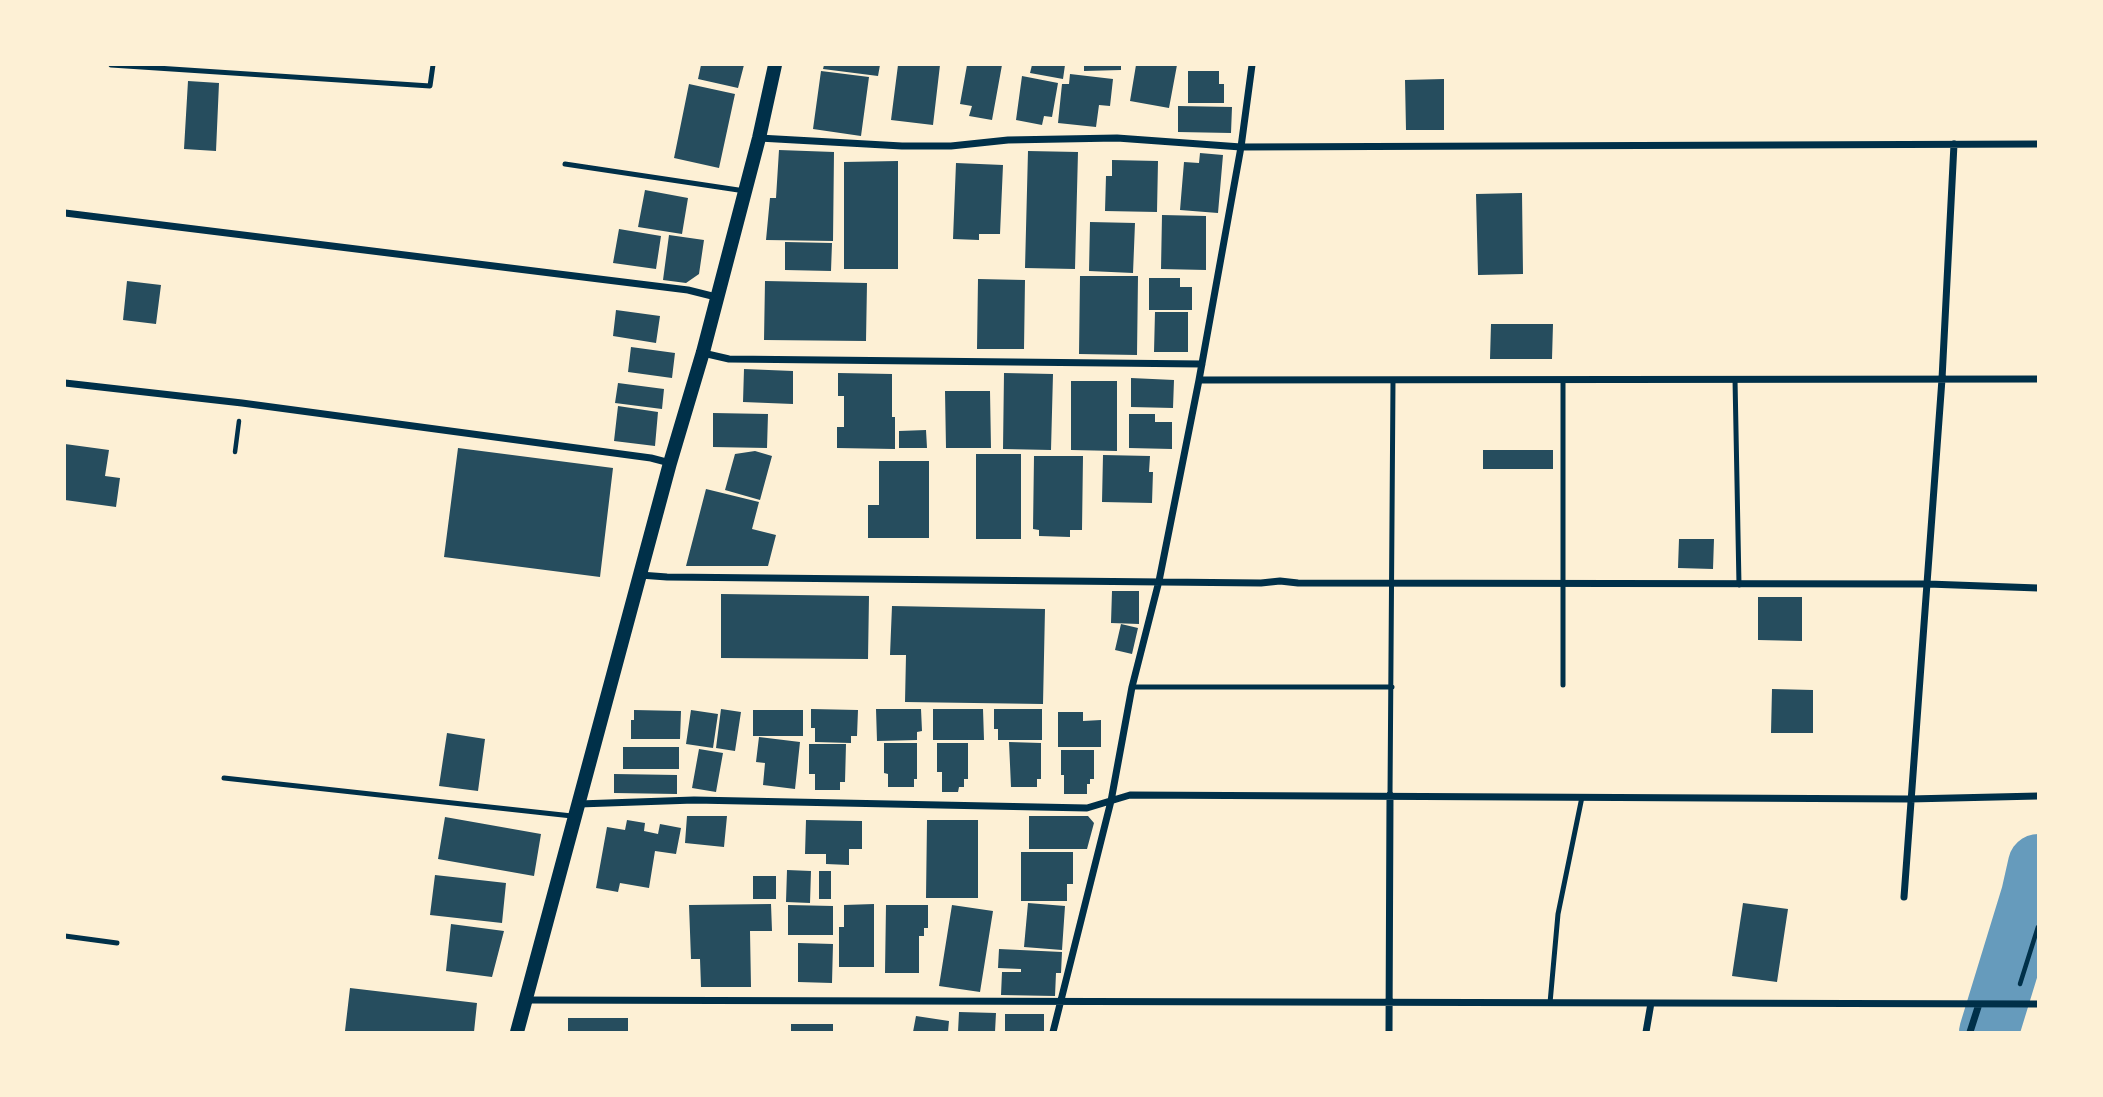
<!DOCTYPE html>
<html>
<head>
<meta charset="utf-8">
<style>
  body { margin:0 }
  #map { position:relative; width:2103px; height:1097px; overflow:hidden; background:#fdf0d5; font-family:"Exo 2",sans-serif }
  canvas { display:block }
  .frame { position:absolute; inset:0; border:66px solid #fdf0d5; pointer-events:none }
</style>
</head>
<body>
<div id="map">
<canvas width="2103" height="1097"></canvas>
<div class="frame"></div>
</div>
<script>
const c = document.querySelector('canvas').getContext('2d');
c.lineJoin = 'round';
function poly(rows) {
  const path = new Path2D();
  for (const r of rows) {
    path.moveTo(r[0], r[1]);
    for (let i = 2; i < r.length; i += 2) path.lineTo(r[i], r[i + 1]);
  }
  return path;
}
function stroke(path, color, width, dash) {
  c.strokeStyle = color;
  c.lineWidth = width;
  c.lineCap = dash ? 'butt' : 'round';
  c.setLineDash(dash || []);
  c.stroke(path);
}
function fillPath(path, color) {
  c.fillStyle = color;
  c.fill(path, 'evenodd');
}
stroke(poly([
  [1989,1032,2031,895,2038,864]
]), '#669bbc', 60);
fillPath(poly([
  [701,65,744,65,738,88,698,79],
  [824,65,880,65,878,76,823,69],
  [898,65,940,65,933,125,891,120],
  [967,65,1002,65,992,120,969,116,972,106,960,104],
  [1032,65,1065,65,1063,79,1030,73],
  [1084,65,1121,65,1121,70,1084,71],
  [1136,65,1177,65,1169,108,1130,101],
  [821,71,869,77,861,136,813,129],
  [1188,71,1219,71,1219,84,1224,84,1224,103,1188,103],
  [1070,74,1113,79,1110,106,1099,105,1096,127,1058,123,1062,84,1069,84],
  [1022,76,1058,83,1052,117,1044,116,1042,125,1016,120],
  [1444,79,1444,130,1406,130,1405,80],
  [188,81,219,83,216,151,184,149],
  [689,84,735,94,719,168,674,158],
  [1178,106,1232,107,1231,133,1178,132],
  [779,150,834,152,833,241,766,240,770,198,776,198],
  [1028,151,1078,152,1075,269,1025,268],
  [1200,153,1223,155,1218,213,1180,210,1184,162,1199,163],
  [1112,160,1158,161,1157,212,1105,211,1106,176,1112,176],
  [898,161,898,269,844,269,844,162],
  [956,163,1003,165,1000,234,979,234,979,240,953,239],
  [645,190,688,198,682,234,638,227],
  [1522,193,1523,274,1478,275,1476,194],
  [1162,215,1206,216,1206,270,1161,269],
  [1090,222,1135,223,1133,273,1089,271],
  [619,229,661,236,656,269,613,263],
  [669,235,704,240,699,274,686,283,663,280],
  [785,242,832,243,831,271,785,270],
  [1080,276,1138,276,1137,355,1079,354],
  [1149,278,1180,278,1180,287,1192,287,1192,310,1149,310],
  [978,279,1025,280,1024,349,977,349],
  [127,281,161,285,156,324,123,320],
  [765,281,867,283,866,341,764,340],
  [616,310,660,316,656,343,613,336],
  [1155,312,1188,312,1188,352,1154,352],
  [1491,324,1553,324,1552,359,1490,359],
  [631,347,675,353,672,378,628,372],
  [744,369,793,371,793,404,743,402],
  [838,373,892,374,892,417,895,417,895,449,837,448,837,427,844,427,844,396,838,396],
  [1004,373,1053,374,1051,450,1003,449],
  [1131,378,1174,380,1173,408,1131,407],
  [1071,381,1117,381,1117,451,1071,450],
  [618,383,664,389,662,409,615,403],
  [945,391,990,391,991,448,946,448],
  [618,406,658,412,655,446,614,441],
  [713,413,768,414,767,448,713,447],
  [1129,414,1155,414,1155,422,1172,422,1172,449,1129,448],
  [926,430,927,448,899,448,899,431],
  [65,444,109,450,105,476,120,478,116,507,65,500],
  [458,448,613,468,600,577,444,557],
  [1483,450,1553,450,1553,469,1483,469],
  [755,451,772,456,760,500,725,490,735,454],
  [976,454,1021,454,1021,539,976,539],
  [1103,455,1150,456,1149,472,1153,472,1152,503,1102,502],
  [1034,456,1083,456,1082,530,1070,530,1070,537,1039,536,1039,530,1033,529],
  [879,461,929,461,929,538,868,538,868,505,879,505],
  [706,489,759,502,752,529,776,535,768,566,686,566],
  [1679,539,1714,539,1713,569,1678,568],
  [1112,591,1139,591,1139,624,1111,623],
  [721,594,869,596,868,659,721,658],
  [1758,597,1802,597,1802,641,1758,640],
  [892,606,1045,609,1043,704,905,702,906,655,890,655],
  [1121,624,1138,628,1132,654,1115,650],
  [1772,689,1813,690,1813,733,1771,733],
  [721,709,741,712,735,751,716,748],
  [811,709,858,710,857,736,851,736,851,743,815,742,815,728,811,728],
  [876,709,921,709,922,731,917,732,917,740,877,741],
  [933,709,983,709,984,740,933,740],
  [994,709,1042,709,1042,740,998,740,998,729,994,729],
  [634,710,681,711,680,739,631,739,631,720,634,720],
  [691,710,718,714,713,748,686,744],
  [753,710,803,710,803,736,753,736],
  [1058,712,1083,712,1083,721,1101,720,1101,747,1058,747],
  [447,733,485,739,478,791,439,786],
  [759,737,800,742,795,789,763,785,765,763,756,762],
  [1009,742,1041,743,1041,779,1037,779,1037,787,1011,787],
  [884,743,917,743,917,779,914,779,914,787,888,787,888,774,884,773],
  [937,743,968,743,968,779,964,779,964,787,959,787,958,792,942,792,942,772,937,772],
  [809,744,846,744,845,782,840,782,840,790,815,790,815,774,809,774],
  [623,747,679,747,679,769,623,769],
  [699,749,723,753,716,792,692,788],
  [1061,750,1094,750,1094,779,1090,779,1090,784,1087,784,1087,794,1064,794,1064,775,1061,775],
  [614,774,677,775,677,794,614,793],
  [687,816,727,816,724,847,685,843],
  [1029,816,1088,816,1094,823,1087,849,1029,849],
  [445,817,541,834,534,876,438,859],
  [627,820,645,823,644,831,658,834,660,824,681,828,676,854,655,851,649,888,620,883,618,892,596,888,607,827,625,830],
  [806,820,862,821,862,849,849,849,849,865,826,864,826,854,805,854],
  [927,820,978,820,978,898,926,898],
  [1021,852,1073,852,1073,884,1067,884,1067,901,1021,901],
  [787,870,811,871,810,903,786,902],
  [819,871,831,871,831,899,819,899],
  [435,875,506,883,502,923,430,915],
  [753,876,776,876,776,899,753,899],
  [1028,903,1065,906,1062,950,1024,947],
  [1743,903,1788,909,1777,982,1732,976],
  [771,904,772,931,750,931,751,987,701,987,700,959,691,959,689,905],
  [874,904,874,967,839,967,839,927,844,927,844,905],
  [788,905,833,906,833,935,788,935],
  [886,905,928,905,928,928,924,928,924,936,919,936,919,973,885,973],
  [952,905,993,911,980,992,939,986],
  [451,924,504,931,492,977,446,971],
  [798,943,833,944,832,983,798,982],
  [999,949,1062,952,1061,973,1056,973,1055,996,1001,995,1002,972,1021,972,1021,969,998,968],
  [350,988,477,1003,474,1032,345,1031],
  [959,1012,996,1013,995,1032,958,1032],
  [1005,1014,1044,1014,1044,1032,1005,1032],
  [916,1016,949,1021,948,1032,913,1032],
  [568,1018,628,1018,628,1032,568,1032],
  [791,1024,833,1024,833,1032,791,1032]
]), '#264d5e');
stroke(poly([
  [235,452,239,421],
  [2020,984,2038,927]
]), '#003049', 4.5);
stroke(poly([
  [111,65,430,86,433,65],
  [565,164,745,191],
  [1735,379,1739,585],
  [1563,685,1563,380],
  [1132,687,1392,687],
  [224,778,572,816],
  [1390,795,1393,380],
  [65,936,117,943],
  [1550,1003,1558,914,1582,797]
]), '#003049', 5);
stroke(poly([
  [759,138,902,146,951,146,1008,140,1117,138,1241,147,2038,144],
  [65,213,688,290,716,297],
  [703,353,729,359,1202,364],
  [1199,380,2038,379],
  [65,383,242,403,651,458,670,463],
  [640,575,667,577,1261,583,1280,581,1298,583,1928,584,2038,588],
  [579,804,694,800,1087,808,1130,795,1910,799,2038,796],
  [1904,897,1942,379,1954,144],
  [526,1000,2038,1004],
  [1053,1032,1111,801,1132,687,1159,581,1199,380,1241,147,1252,65],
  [1389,1032,1390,795],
  [1646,1032,1651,1003],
  [1970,1032,1979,1004]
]), '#003049', 7);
stroke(poly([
  [517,1032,670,463,703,352,759,138,775,65]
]), '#003049', 14);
</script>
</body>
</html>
